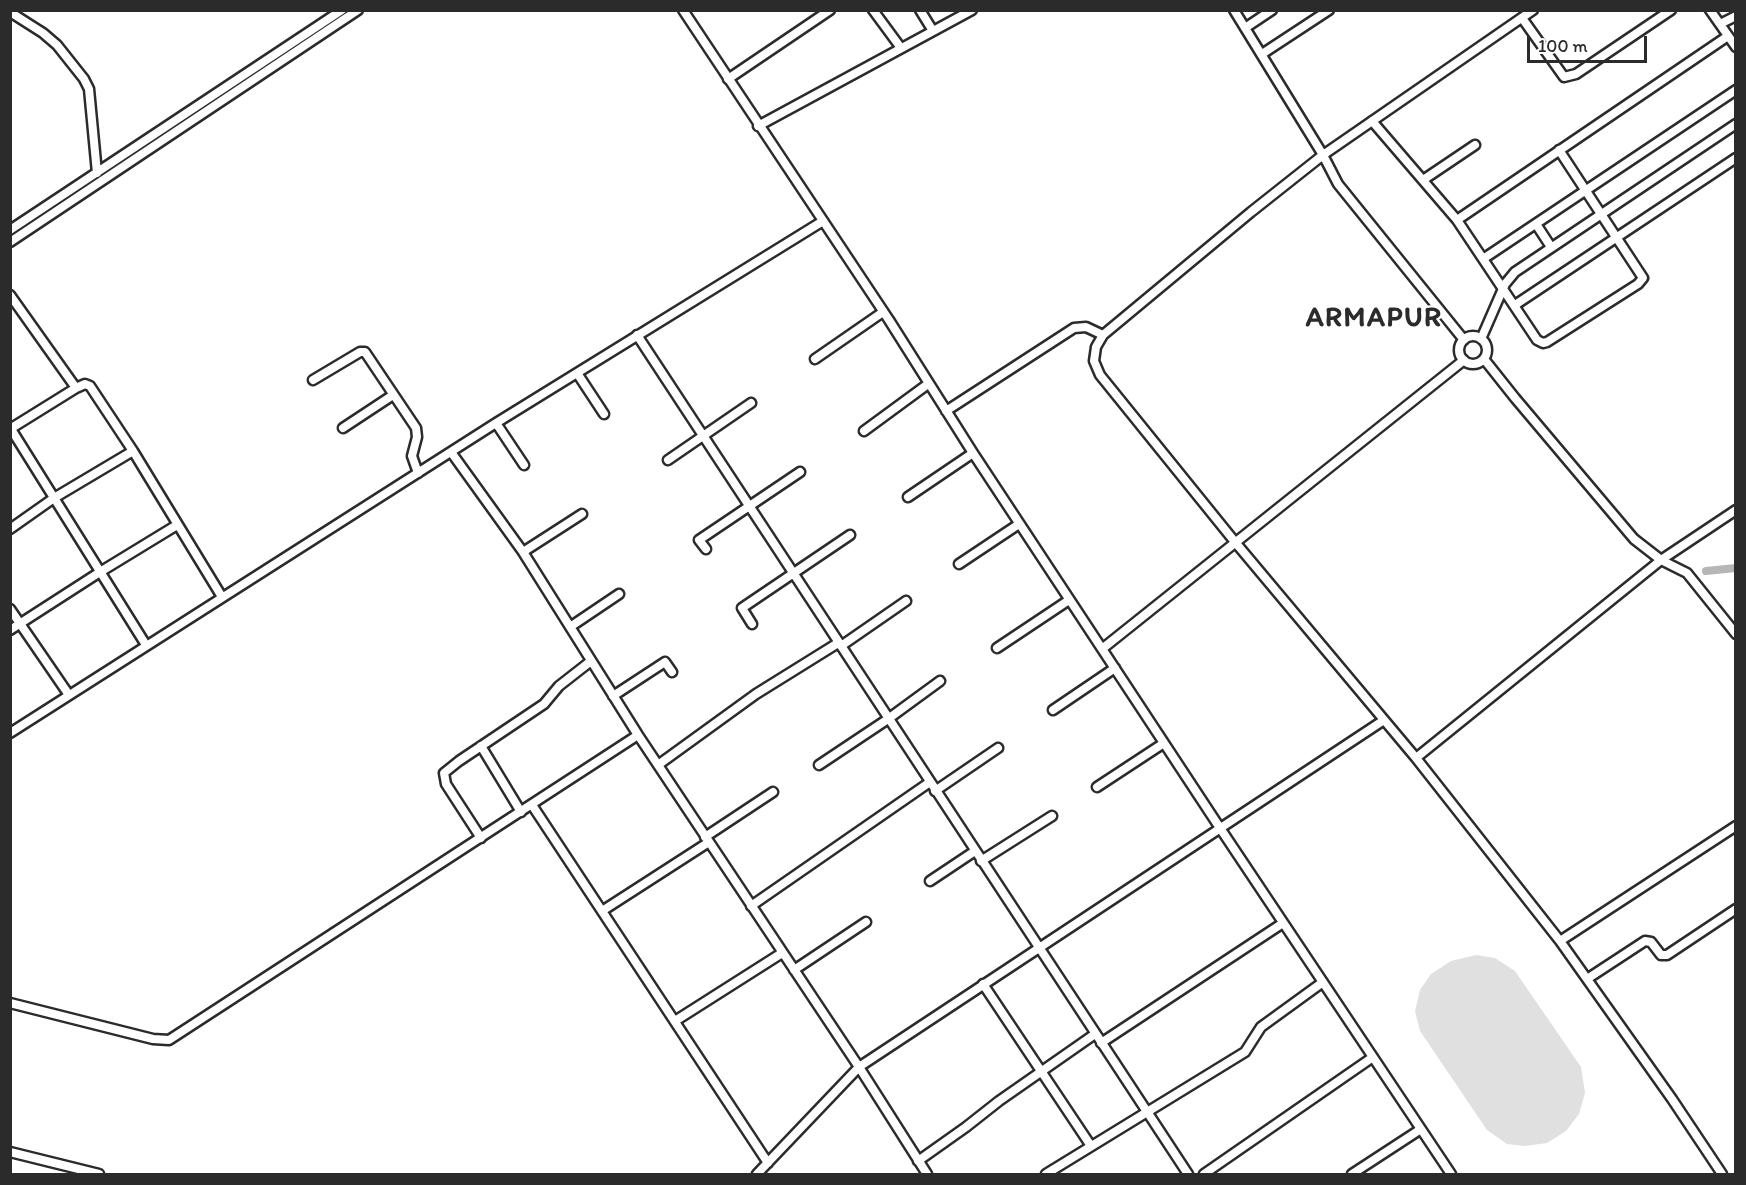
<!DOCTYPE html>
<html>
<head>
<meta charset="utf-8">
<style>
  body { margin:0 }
  #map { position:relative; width:1746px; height:1185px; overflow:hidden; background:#fff; font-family:Itim,sans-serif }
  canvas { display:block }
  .frame { position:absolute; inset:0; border:12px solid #2b2b2b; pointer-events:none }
  .scale { position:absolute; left:1527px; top:36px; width:120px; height:27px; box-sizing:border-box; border:3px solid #2b2b2b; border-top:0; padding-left:8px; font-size:18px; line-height:21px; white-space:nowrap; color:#2b2b2b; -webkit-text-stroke:4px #fff; paint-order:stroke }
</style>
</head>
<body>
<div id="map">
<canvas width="1746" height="1185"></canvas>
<div class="frame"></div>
<div class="scale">100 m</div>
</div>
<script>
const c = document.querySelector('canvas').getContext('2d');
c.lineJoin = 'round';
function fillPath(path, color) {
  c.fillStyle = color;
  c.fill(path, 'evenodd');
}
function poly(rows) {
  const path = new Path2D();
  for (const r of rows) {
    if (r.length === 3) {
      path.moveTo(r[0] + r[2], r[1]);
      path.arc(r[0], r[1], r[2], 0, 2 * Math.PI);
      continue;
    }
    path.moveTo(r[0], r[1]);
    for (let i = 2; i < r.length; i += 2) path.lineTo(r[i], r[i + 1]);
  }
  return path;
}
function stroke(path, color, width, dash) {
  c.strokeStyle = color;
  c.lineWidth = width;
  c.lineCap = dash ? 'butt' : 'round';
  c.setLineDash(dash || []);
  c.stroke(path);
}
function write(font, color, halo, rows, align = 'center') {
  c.font = font + ' Itim,sans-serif';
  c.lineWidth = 4.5;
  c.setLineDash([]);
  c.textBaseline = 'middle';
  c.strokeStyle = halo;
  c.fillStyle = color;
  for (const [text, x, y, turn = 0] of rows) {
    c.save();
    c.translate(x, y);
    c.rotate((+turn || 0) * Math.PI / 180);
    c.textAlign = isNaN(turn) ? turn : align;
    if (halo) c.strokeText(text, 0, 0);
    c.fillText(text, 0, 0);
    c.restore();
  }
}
fillPath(poly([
  [1476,955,1495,958,1515,971,1581,1067,1585,1093,1579,1114,1566,1131,1547,1143,1525,1146,1507,1144,1487,1130,1420,1031,1415,1011,1420,990,1431,974,1451,961]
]), '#e0e0e0');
stroke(poly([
  [1706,571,1736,568]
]), '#b6b6b6', 8);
const minor = poly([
  [683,10,889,320,973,453,1220,828,1451,1174],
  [873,10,901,48],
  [920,10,933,31],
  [1234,10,1323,155,1338,184,1464,340],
  [1533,10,1323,155,1251,212,1103,335,1096,347,1094,361,1100,375,1235,542,1416,758,1560,941,1672,1099,1722,1174],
  [1710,10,1736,47],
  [10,12,43,33,57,45,84,79,89,89,97,173],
  [1522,18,1564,77,1576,74,1671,10],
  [1720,24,1736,16],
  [1245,28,1272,10],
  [1262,54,1329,10],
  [728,79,830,10],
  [1372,121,1457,220,1537,340,1543,343,1547,342,1638,284,1643,278,1559,150],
  [758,126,972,10],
  [1423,180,1475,145],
  [1457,220,1728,36],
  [1536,224,1551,247],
  [10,230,342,10],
  [10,242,358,10],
  [1483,259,1736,90],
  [10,295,76,388],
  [1515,305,1736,158],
  [637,335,1188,1174],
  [1473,350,14],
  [1481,339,1505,284,1515,272,1736,124],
  [815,359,883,312],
  [1484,359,1515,398,1634,539,1661,560,1687,573,1736,634],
  [577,373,604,414],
  [313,380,360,352,365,352,416,428,417,437,412,456,418,473],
  [946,411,1074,328,1086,327,1103,335],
  [496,423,524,465],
  [343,428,393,395],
  [10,429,76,388,85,384,90,386,133,451,222,597],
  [11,429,146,645],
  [864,431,928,384],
  [451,452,523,552,638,735,859,1067,927,1174],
  [668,460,751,403],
  [908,497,973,453],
  [10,529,54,498,133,451],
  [706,549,699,540,800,472],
  [523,552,582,514],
  [959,564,1019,524],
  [10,609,69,695],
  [752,624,742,608,850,535],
  [570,627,619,594],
  [10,630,100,572,177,525],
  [841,646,906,601],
  [997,648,1069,600],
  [1102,649,1464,360],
  [613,696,665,662,672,672],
  [1053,710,1115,668],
  [10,733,496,423,823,221],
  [481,746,521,812],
  [1416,758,1661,560,1736,510],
  [658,765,756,694,838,643],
  [819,765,888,719,940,681],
  [1097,787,1164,743],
  [935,791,998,748],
  [532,805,768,1163],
  [705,837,773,792],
  [481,838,446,784,444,773,459,761,544,704,559,686,591,661],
  [981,861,1052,816],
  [930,881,975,851],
  [751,906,930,782],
  [602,911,709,842],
  [1560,941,1736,826],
  [794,970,866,922],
  [1587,979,1645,941,1651,942,1661,955,1667,955,1736,909],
  [983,984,1091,1146],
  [10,1003,153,1039,169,1040,638,735],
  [675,1021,782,953],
  [1101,1043,1283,923],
  [10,1152,99,1174],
  [918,1161,966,1127,999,1101,1095,1034],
  [757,1174,859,1067,1384,720],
  [1046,1174,1245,1052,1261,1027,1323,982],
  [1204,1174,1373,1057],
  [1352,1174,1421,1129]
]);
stroke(minor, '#2b2b2b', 13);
stroke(minor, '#fff', 8);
c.letterSpacing = '1.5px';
write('bold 28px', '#2b2b2b', '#fff', [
  ["ARMAPUR",1374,319]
]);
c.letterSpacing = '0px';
</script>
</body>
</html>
